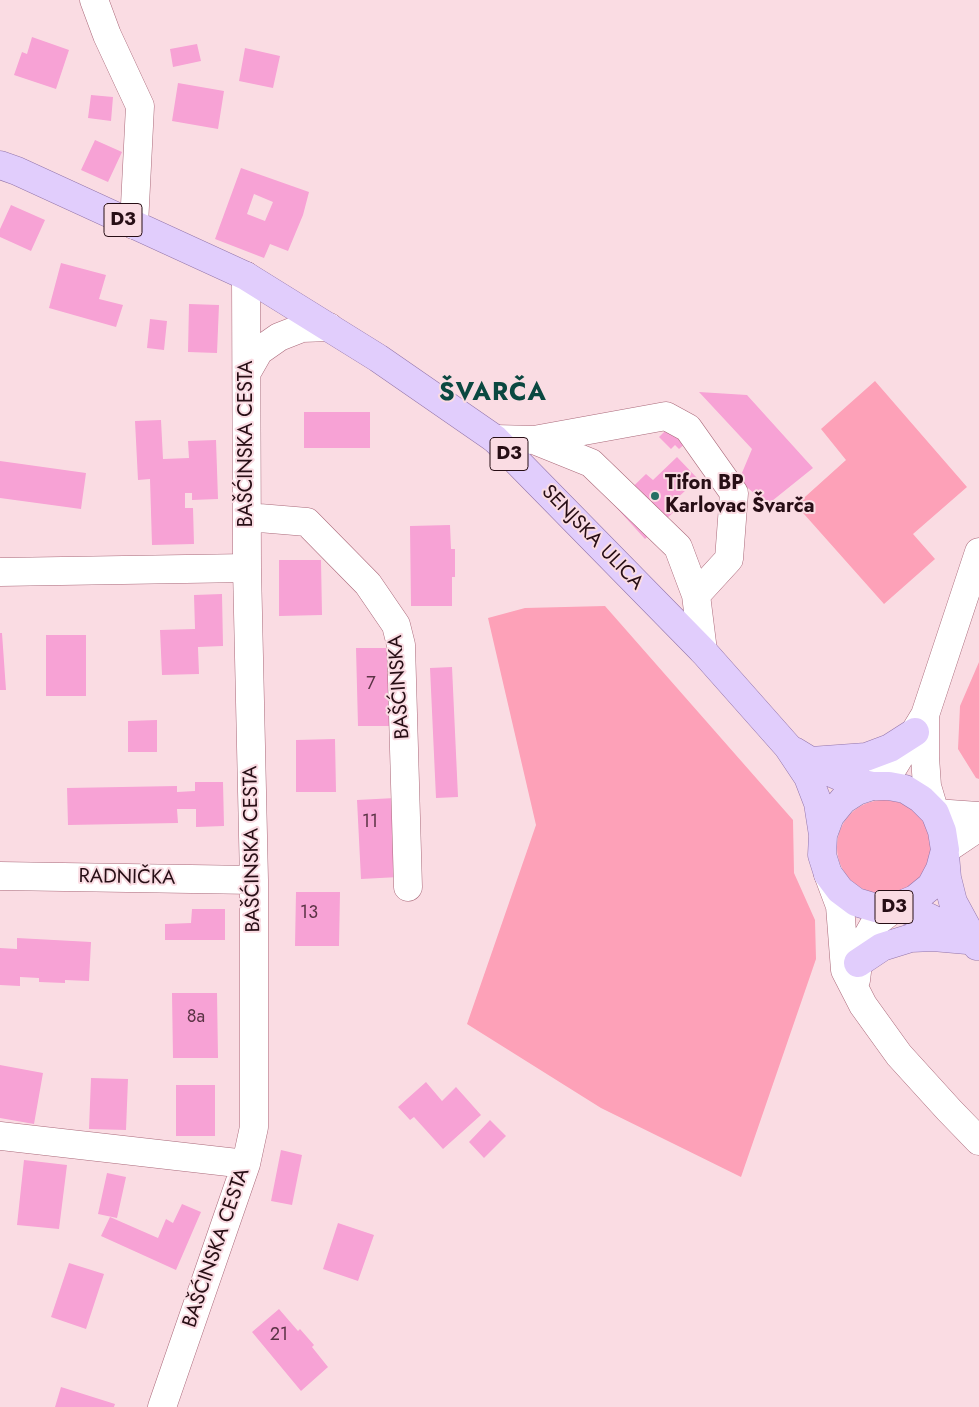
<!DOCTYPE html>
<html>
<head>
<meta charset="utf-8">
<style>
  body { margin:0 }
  canvas { display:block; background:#fadce3 }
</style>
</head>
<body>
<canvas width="979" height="1407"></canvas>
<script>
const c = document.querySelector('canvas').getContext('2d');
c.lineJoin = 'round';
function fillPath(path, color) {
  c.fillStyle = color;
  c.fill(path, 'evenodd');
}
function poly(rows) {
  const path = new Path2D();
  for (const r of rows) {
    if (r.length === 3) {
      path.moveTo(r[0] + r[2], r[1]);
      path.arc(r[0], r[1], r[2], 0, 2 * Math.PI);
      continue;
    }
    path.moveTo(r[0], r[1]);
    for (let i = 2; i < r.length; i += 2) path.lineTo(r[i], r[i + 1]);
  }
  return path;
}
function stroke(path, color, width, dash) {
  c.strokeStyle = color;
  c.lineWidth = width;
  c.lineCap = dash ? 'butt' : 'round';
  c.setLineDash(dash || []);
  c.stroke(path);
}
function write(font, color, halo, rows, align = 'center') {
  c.font = font + ' Jost,sans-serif';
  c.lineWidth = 4;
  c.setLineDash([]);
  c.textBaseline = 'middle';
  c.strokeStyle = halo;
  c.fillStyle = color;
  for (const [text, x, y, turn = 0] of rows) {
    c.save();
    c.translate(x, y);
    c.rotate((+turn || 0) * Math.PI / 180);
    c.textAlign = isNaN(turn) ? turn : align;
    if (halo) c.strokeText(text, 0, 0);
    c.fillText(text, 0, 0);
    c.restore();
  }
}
fillPath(poly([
  [875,381,967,487,913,534,935,559,884,604,796,505,846,460,821,429],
  [605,606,793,820,794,873,815,920,816,959,741,1177,601,1108,467,1024,536,825,488,618,525,608],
  [979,662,979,779,976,778,958,749,960,706],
  [884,847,47]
]), '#fda1b8');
fillPath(poly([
  [32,37,69,50,56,89,14,75,22,52,27,54],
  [197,44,201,61,173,67,170,49],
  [245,48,280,56,273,88,239,81],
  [178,83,224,91,218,129,172,121],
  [91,95,113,97,111,121,88,118],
  [95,140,122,152,108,182,81,170],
  [241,168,309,192,303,215,288,251,270,244,264,258,215,239],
  [254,194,273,202,265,221,247,214],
  [11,205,45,220,31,251,0,237,0,229],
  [61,263,106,275,99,299,123,305,116,327,49,308],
  [189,304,219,305,217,353,188,352],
  [150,319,167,321,164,350,147,348],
  [699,392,747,395,813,468,767,505,739,480,752,449],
  [304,412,370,412,370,448,304,448],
  [161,420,163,459,189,458,188,441,216,440,218,499,192,500,192,493,185,493,185,508,193,508,194,544,152,545,150,479,138,480,135,421],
  [670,426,687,442,679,449,675,445,671,449,659,437],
  [677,457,698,479,673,502,678,508,645,539,614,505,646,474,653,480],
  [0,461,86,473,81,509,0,498],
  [450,525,451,549,455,549,455,577,452,577,452,606,411,606,410,526],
  [279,560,321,560,322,615,279,616],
  [222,594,223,646,198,647,199,674,162,675,160,630,195,629,194,595],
  [0,633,2,633,6,690,0,690],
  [46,635,86,635,86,696,46,696],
  [356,648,394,648,395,726,358,726],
  [452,667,458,797,436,798,430,668],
  [157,720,157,752,128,752,128,721],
  [335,739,336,792,296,792,296,740],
  [195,782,223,782,224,826,196,827,196,809,177,809,178,823,68,825,67,788,177,786,177,792,195,791],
  [395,798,399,877,361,879,357,800],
  [296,892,340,892,339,946,295,946],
  [192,909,225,909,225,940,165,940,165,924,191,923],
  [17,938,91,942,89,981,65,980,65,983,39,982,39,978,20,977,20,986,0,985,0,948,17,949],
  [172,993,217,993,218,1058,173,1058],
  [0,1065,43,1073,34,1124,0,1118],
  [91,1078,128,1079,126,1130,89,1129],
  [426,1082,442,1101,456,1087,481,1115,443,1149,414,1117,410,1120,398,1107],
  [176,1085,215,1085,215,1136,176,1136],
  [490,1120,506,1136,484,1158,469,1142],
  [281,1150,302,1155,292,1205,271,1201],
  [24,1160,67,1165,59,1229,17,1225],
  [107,1173,126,1177,117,1218,98,1214],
  [182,1204,201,1212,176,1270,101,1236,110,1217,158,1238,166,1219,173,1223],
  [338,1223,374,1235,358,1281,323,1269],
  [69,1263,104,1274,86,1329,51,1317],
  [279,1309,298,1331,300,1329,314,1345,312,1347,328,1367,301,1391,252,1332],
  [61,1387,115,1404,114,1407,55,1407]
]), '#f7a2d5');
const minor = poly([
  [94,0,107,35,140,106,134,225],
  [247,372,259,351,279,337,302,328,329,327],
  [495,439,534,440,666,416,688,428,734,493,729,559,696,595],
  [534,440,591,463,678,547,696,595,703,651],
  [247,517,307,522,368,584,396,625,401,645,408,887],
  [0,572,247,568],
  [925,716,925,757,927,786,935,813,979,816],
  [872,786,894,766,925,715,979,552],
  [945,850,979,827],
  [828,874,840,906,845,970,863,1005,899,1055,949,1110,979,1141],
  [0,876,254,880],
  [856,980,858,963,863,944,875,923,896,907],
  [0,1136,246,1164],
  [162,1407,246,1164,254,1127,254,880,247,568,246,276]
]);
const major = poly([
  [0,165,17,171,246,276,378,358,495,439,703,651,788,747,808,777,818,803,823,835],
  [794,751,827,771,850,781,872,786,889,786,905,789,921,799,935,813,942,831,945,850,940,869,931,886,915,899,896,907,876,908,856,902,840,890,828,874,822,855,823,835,830,816,843,800,857,791,872,786],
  [811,761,866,757,890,748,915,732],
  [945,855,947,878,953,902,977,946],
  [896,907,924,915,951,928,964,937],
  [858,963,882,947,911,938,933,937,967,940]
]);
stroke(minor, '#aa697a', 29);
stroke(major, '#9375aa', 29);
stroke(minor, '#fff', 28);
stroke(major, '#e1cdfc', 28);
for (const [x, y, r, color] of [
  [655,496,5,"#266e64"]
]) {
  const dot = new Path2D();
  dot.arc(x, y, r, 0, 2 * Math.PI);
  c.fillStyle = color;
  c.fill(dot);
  stroke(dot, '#fadce3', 2);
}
write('18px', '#5b3345', null, [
  ["7",371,685],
  ["11",370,823],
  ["13",309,914],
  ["8a",196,1018],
  ["21",279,1336]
]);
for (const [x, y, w] of [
  [123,220,38],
  [509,454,38],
  [894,907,38]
]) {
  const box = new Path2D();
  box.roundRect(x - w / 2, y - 16.5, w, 33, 4);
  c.fillStyle = '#fadce3';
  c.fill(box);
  stroke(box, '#270e15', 1);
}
write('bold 19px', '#270e15', null, [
  ["D3",123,220],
  ["D3",509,454],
  ["D3",894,907]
]);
write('20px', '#270e15', '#fadce3', [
  ["BAŠĆINSKA CESTA",247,444,-90],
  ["SENJSKA ULICA",592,538,46],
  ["BAŠĆINSKA",400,687,-94],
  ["BAŠĆINSKA CESTA",253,849,-91],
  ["RADNIČKA",127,878,1],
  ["BAŠĆINSKA CESTA",217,1248,-71]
]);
write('bold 20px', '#270e15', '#fadce3', [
  ["Tifon BP",665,484],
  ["Karlovac Švarča",665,507]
], 'left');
c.letterSpacing = '1px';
write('bold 25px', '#0b4841', '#fadce3', [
  ["ŠVARČA",493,394]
]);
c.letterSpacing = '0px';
</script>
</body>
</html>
